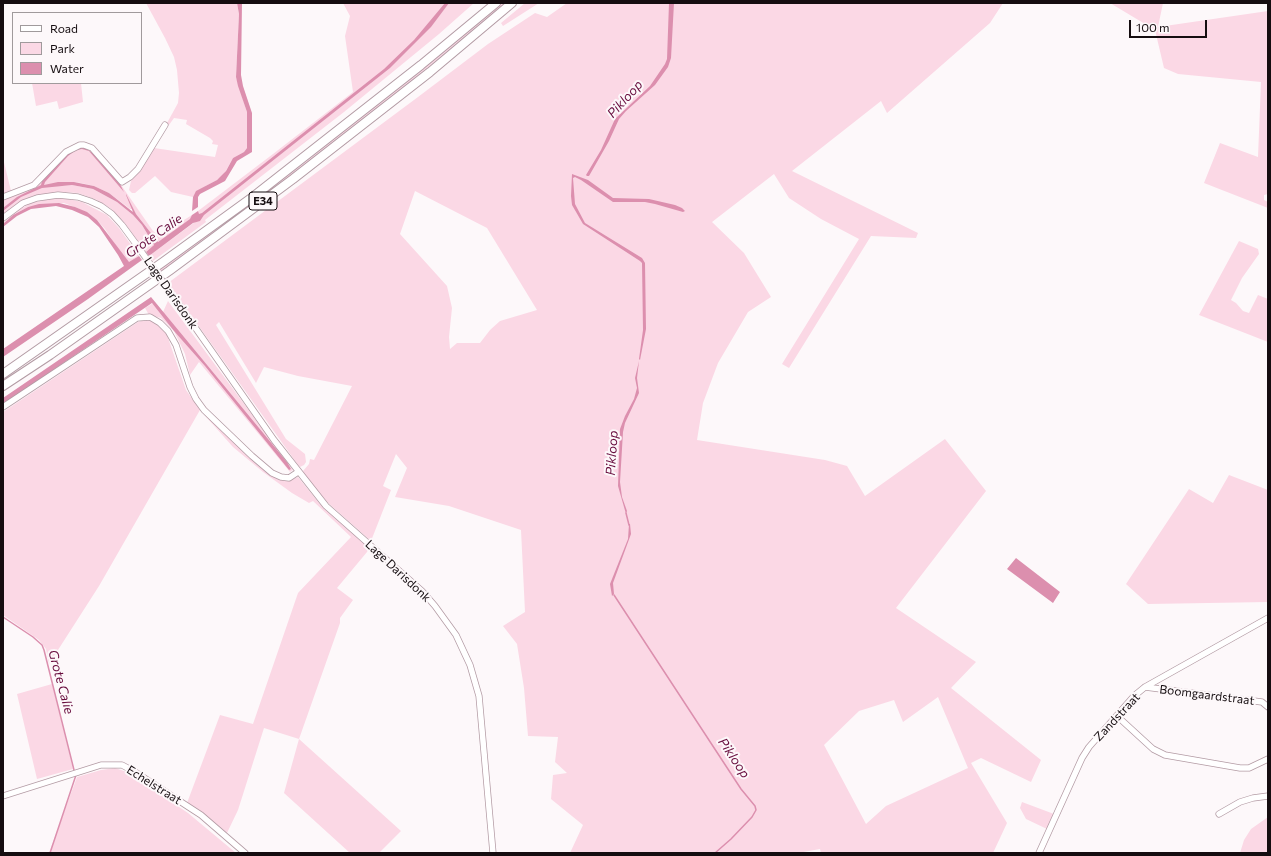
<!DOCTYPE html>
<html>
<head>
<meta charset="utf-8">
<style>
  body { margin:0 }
  #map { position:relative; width:1271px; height:856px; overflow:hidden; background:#fdf8fa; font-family:Commissioner,sans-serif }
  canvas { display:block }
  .frame { position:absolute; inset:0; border:4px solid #150d10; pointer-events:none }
  .legend { position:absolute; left:12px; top:12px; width:130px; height:72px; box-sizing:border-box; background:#fdf8fa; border:1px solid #a09a9c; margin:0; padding:5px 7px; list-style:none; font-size:12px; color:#150d10 }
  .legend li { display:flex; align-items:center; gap:8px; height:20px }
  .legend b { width:20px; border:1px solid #a09a9c }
  .scale { position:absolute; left:1129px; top:20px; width:78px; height:18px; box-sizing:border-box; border:2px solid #150d10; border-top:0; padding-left:5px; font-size:12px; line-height:14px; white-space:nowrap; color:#150d10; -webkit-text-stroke:3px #fdf8fa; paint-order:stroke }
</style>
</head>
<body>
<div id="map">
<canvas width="1271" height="856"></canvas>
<div class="frame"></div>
<ul class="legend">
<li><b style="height:5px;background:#fff"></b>Road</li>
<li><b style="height:11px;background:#fbd8e5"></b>Park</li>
<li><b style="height:11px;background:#dc8fae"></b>Water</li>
</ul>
<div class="scale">100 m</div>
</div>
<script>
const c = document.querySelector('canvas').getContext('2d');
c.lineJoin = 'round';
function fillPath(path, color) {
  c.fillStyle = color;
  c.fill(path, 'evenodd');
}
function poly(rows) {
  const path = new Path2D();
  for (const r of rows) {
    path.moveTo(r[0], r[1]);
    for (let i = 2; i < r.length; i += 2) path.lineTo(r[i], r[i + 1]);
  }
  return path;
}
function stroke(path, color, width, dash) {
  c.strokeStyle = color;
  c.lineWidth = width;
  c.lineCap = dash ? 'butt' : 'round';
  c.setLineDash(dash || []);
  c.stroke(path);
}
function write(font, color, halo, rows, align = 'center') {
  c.font = font + ' Commissioner,sans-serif';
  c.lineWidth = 4;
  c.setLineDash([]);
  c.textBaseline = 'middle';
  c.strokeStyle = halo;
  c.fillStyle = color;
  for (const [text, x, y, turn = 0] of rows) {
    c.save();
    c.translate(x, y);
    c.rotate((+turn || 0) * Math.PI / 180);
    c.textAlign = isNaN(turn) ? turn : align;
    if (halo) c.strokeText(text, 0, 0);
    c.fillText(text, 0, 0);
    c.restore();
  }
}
fillPath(poly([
  [146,3,149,3,150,4,153,3,237,3,239,14,236,77,247,112,247,148,244,152,233,158,223,176,217,180,197,191,193,197,171,192,155,176,135,193,132,193,129,190,131,181,154,148,215,157,218,145,212,144,213,141,210,138,186,124,187,120,174,118,169,125,167,123,178,103,179,93,177,70,174,57,165,38],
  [343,3,474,3,439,34,344,112,205,220,206,222,153,261,149,256,195,222,198,211,273,154,353,92,345,36,350,16],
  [502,3,506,3,387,101,306,165,161,272,159,270,304,163,460,38],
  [525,3,539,3,503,26,501,23],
  [567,3,1003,3,990,23,887,113,881,101,792,171,918,233,916,238,871,236,789,368,782,364,859,239,821,219,789,198,774,174,712,222,744,253,771,297,748,312,718,363,703,403,697,440,825,460,847,466,865,496,945,439,986,491,896,608,976,662,951,688,1041,760,1031,782,981,758,971,763,1007,823,993,853,821,853,820,849,798,853,570,853,583,825,551,799,553,775,567,773,555,762,558,737,528,736,524,688,517,644,503,626,525,612,521,530,449,506,395,497,407,468,396,454,383,486,391,490,371,541,327,502,305,475,303,471,309,464,310,459,314,460,352,386,298,376,264,367,256,383,219,322,216,325,286,439,305,454,306,462,304,465,300,467,298,465,168,283,418,97,488,44,535,13,547,17],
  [415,191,487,228,537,310,500,321,490,330,480,343,457,343,450,349,449,337,452,308,447,286,400,234],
  [938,697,968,768,886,806,866,824,824,745,859,711,894,700,903,722],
  [1110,3,1163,3,1158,27,1268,11,1268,194,1264,195,1264,200,1268,202,1268,208,1204,183,1220,143,1258,157,1261,82,1178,74,1164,68,1155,30],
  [32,83,81,83,83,102,59,109,57,101,36,106],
  [77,148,89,149,119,182,153,231,157,234,163,233,192,215,192,218,158,242,136,214,133,209,130,209,109,193,94,186,81,183,74,182,56,186,72,185,93,189,117,202,133,215,142,225,154,245,146,252,124,222,110,208,97,200,78,193,60,192,33,196,18,203,3,214,3,200,36,187,69,153],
  [3,158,11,191,3,194],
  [64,198,82,202,107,215,119,228,139,256,129,263,126,261,105,229,97,220,82,210,64,203,28,207,13,215,3,224,4,222,17,211,31,203,49,199],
  [1239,241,1258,249,1259,254,1242,278,1231,300,1236,303,1243,311,1249,313,1258,295,1268,299,1268,342,1199,315],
  [168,301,293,470,290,472,199,362,190,375,185,354,174,331,161,318,149,315,145,308,155,302,163,312],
  [144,320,152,321,157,323,162,328,167,335,186,390,200,410,201,409,279,479,286,481,298,477,320,504,369,548,367,552,337,588,353,600,340,618,340,623,299,739,401,831,379,853,350,853,284,793,299,739,264,728,238,810,227,833,187,803,220,715,253,724,298,593,351,537,313,501,309,503,292,493,263,472,233,447,200,410,99,586,49,664,46,649,39,640,3,615,3,412,138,322],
  [1229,475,1268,490,1268,602,1148,604,1126,584,1189,489,1213,503],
  [52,684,73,769,37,779,17,694],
  [115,768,127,772,188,813,236,853,49,853,77,777,101,770],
  [1022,802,1054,814,1047,829,1026,819,1020,808],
  [1268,817,1268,853,1240,853,1244,840,1251,829]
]), '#fbd8e5');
fillPath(poly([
  [237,3,242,3,241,75,243,86,252,113,252,152,237,161,225,181,200,194,198,197,198,207,192,211,193,197,196,191,217,180,226,171,233,158,244,152,247,148,247,112,238,86,236,77,239,14],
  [445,3,449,3,431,27,390,68,204,215,200,221,193,223,149,256,146,252,154,245,142,225,133,215,117,202,93,189,72,185,42,188,21,197,3,211,3,208,17,197,41,185,42,181,69,153,81,147,85,148,93,153,119,182,124,192,89,151,82,149,76,150,68,156,45,182,44,185,58,182,74,182,94,186,109,193,133,212,126,195,126,194,136,214,158,242,190,219,192,215,198,211,199,214,202,213,384,69,414,40],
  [669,3,674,3,671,58,668,67,655,85,626,111,619,119,609,141,589,176,587,176,586,175,601,150,615,119,650,86,665,64,667,59],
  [572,174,588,180,613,198,649,199,675,205,682,208,685,211,683,212,655,204,645,202,613,202,581,180,575,177,573,178,575,204,585,223,642,258,645,263,646,329,640,360,639,359,643,330,642,263,640,261,583,224,572,205,571,196],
  [59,203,75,207,87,212,97,220,129,262,139,256,142,260,88,299,3,357,3,349,124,266,118,255,99,227,88,217,72,210,56,206,31,209,17,216,3,227,3,224,13,215,28,207,39,204],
  [151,297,287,462,291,469,289,470,205,366,174,331,152,303,3,404,3,398],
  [639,361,637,378,639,393,625,423,623,432,620,482,622,497,627,511,626,514,618,486,620,429,625,416,634,399,637,388,635,378],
  [629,524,630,524,631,534,613,583,614,594,612,596,610,584,628,539],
  [1016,558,1060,592,1053,603,1007,569]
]), '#dc8fae');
stroke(poly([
  [626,513,629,525],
  [614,595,741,789,755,806,756,810,752,817,731,839,715,853],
  [3,617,33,637,42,645,44,650,74,770],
  [50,853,76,775]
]), '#dc8fae', 1.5);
const minor = poly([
  [3,197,34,185,66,152,80,145,84,145,92,148,122,182,130,177,138,169,165,125],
  [3,218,23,203,37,198,58,195,78,197,90,201,101,206,112,214,122,225,136,244],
  [178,303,274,440,326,506,422,591,435,606,456,635,470,665,479,696,493,853],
  [3,407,137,318,150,317,160,323,168,331,176,345,190,387,196,399,204,410,252,456,272,473,281,477,289,478,298,472],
  [1145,687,1262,702,1268,707],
  [1117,716,1153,749,1165,755,1240,768,1249,768,1268,759],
  [3,796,101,765,122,765,135,772,201,815,245,853],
  [1219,814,1240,802,1253,798,1268,796],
  [1039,853,1082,758,1089,747,1134,696,1145,687,1268,618]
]);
const highway = poly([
  [3,374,163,262,254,196,421,65,496,3],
  [3,386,50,355,169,271,293,179,430,72,512,3]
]);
stroke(minor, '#b39ba4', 7);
stroke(highway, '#b39ba4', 10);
stroke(minor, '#fff', 5.5);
stroke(highway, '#fff', 8);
const minorBridge = poly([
  [136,244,178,303]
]);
stroke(minorBridge, '#b39ba4', 7, []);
stroke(minorBridge, '#fff', 5.5);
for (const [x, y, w] of [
  [263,201,28]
]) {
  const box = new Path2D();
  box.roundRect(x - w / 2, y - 9, w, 18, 3);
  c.fillStyle = '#fdf8fa';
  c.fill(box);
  stroke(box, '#150d10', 1);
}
write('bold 11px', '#150d10', null, [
  ["E34",263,201]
]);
write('12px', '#150d10', '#fdf8fa', [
  ["Lage Darisdonk",171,293,55],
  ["Lage Darisdonk",398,571,43],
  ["Boomgaardstraat",1207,695,7],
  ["Zandstraat",1117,717,-47],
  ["Echelstraat",154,785,32]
]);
write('italic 13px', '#680d3e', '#fdf8fa', [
  ["Pikloop",625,99,-48],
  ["Grote Calie",154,236,-35],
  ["Pikloop",612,453,-86],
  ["Grote Calie",61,682,75],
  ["Pikloop",734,758,56]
]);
</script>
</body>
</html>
